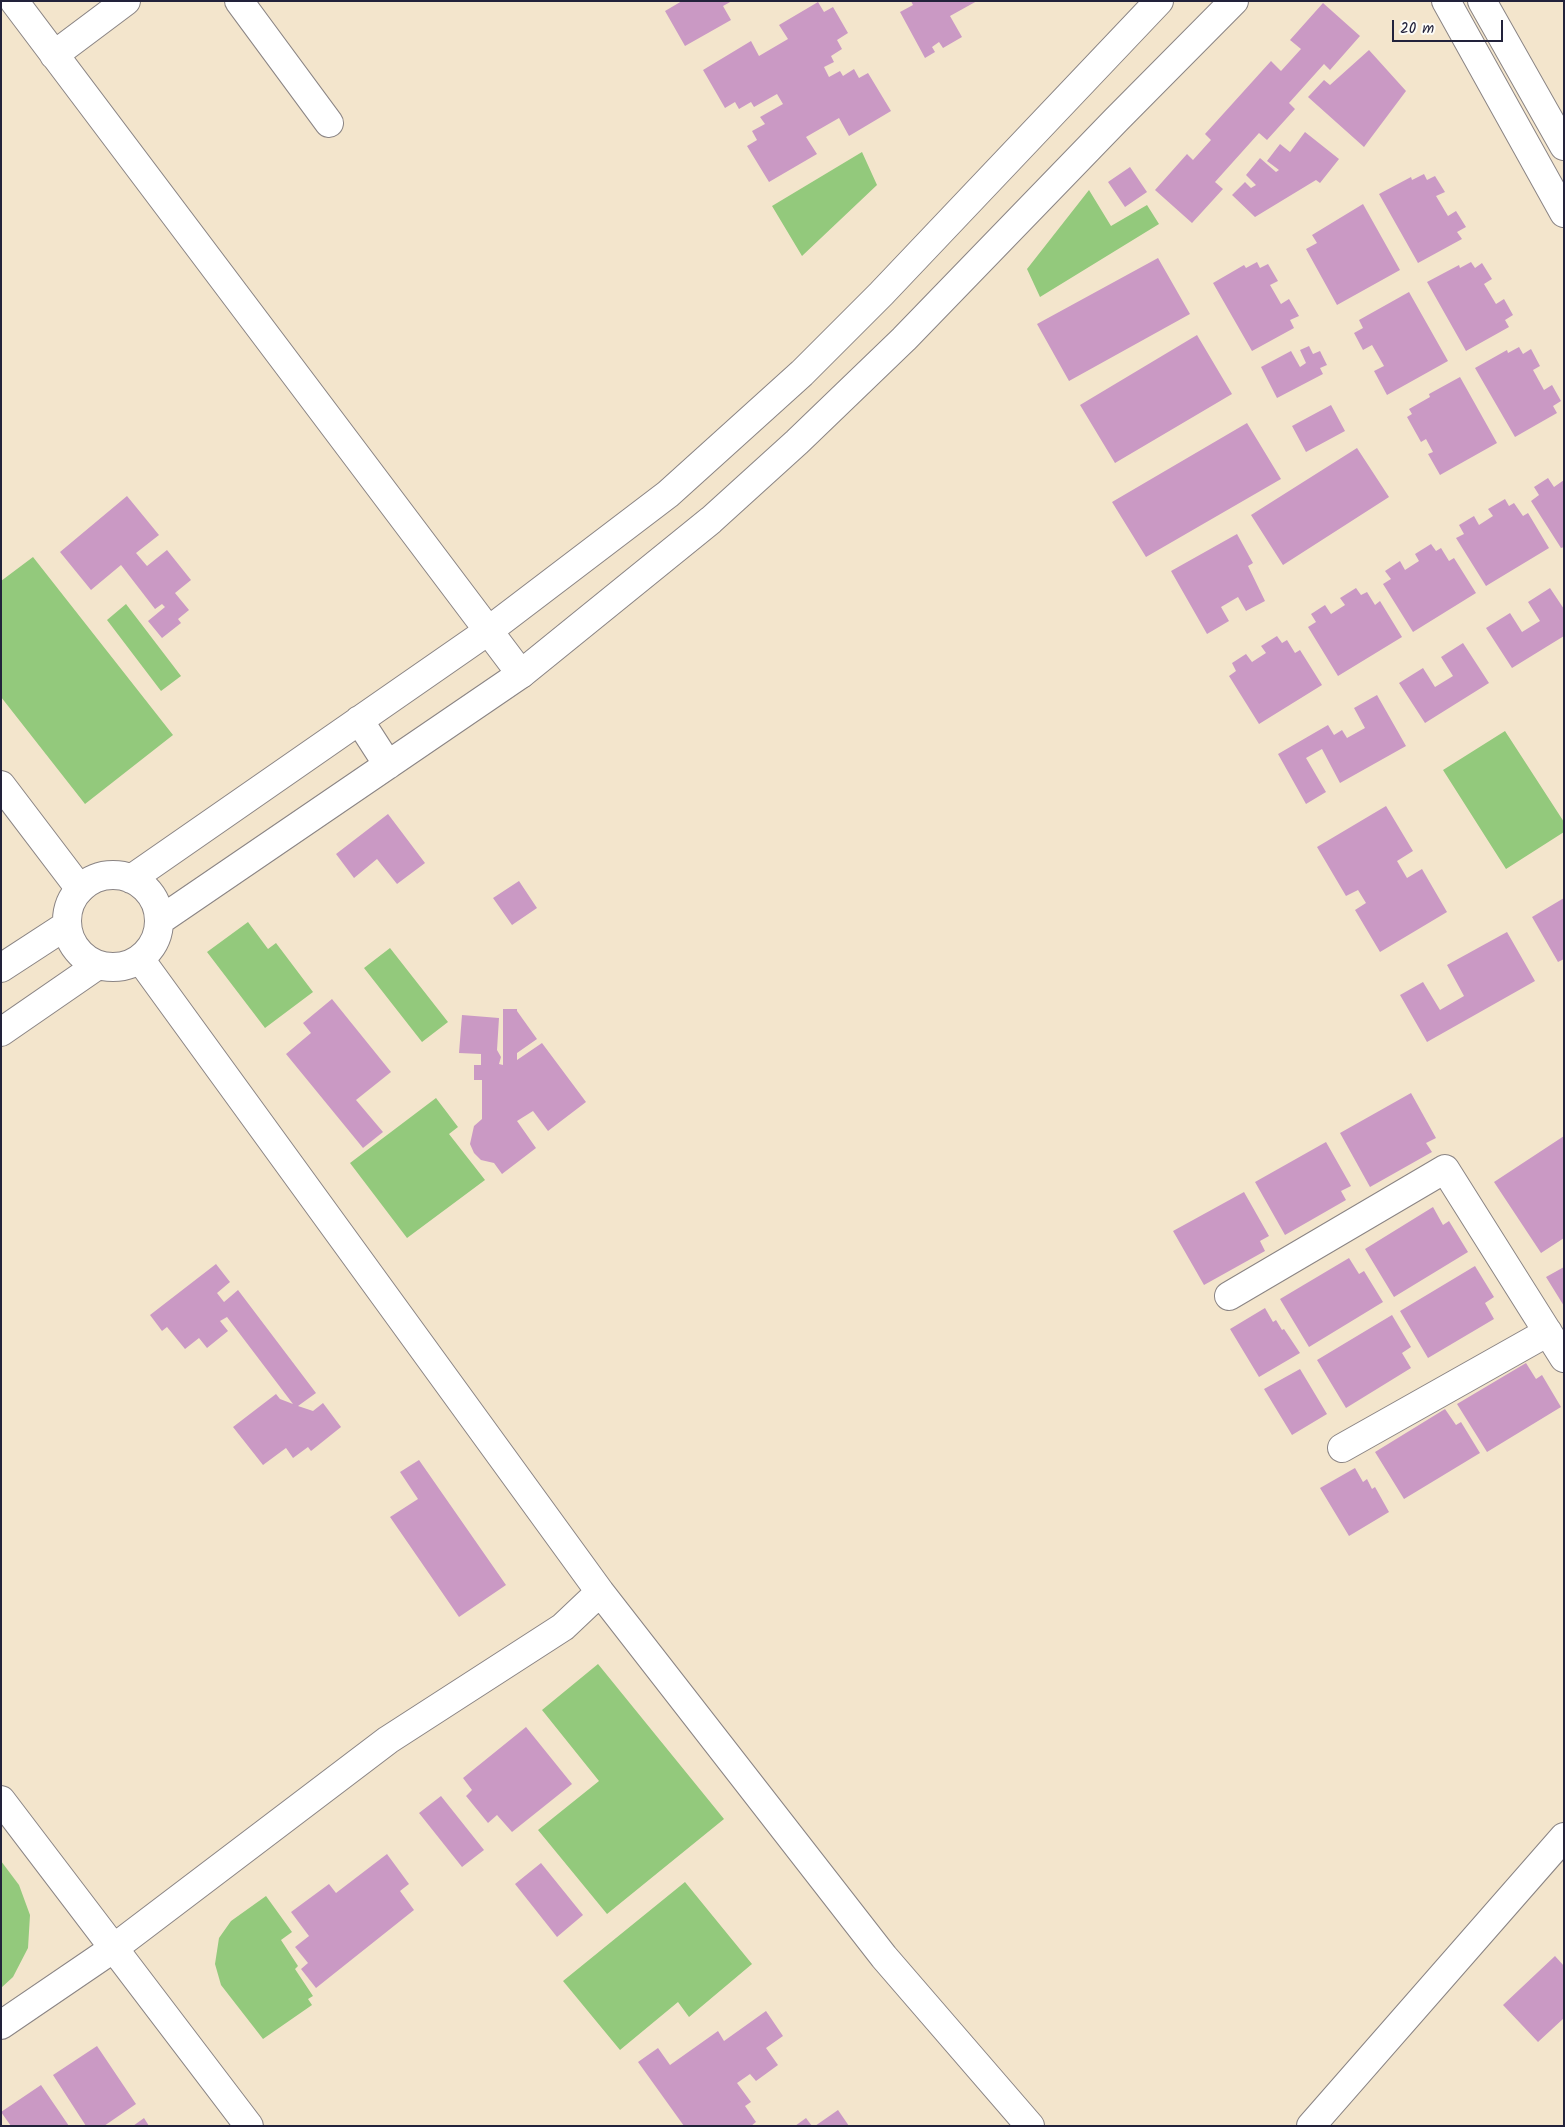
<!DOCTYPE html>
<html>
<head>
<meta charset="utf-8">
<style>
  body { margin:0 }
  #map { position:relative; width:1565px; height:2127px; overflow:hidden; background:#f3e5cc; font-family:Kalam,sans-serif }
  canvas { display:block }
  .frame { position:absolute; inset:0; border:2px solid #22223b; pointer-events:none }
  .scale { position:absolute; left:1392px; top:20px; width:111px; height:22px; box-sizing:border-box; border:2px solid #22223b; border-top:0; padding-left:6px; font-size:15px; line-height:18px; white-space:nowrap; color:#22223b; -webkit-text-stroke:4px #fdfcf7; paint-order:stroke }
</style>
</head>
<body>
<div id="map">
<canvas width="1565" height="2127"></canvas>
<div class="frame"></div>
<div class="scale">20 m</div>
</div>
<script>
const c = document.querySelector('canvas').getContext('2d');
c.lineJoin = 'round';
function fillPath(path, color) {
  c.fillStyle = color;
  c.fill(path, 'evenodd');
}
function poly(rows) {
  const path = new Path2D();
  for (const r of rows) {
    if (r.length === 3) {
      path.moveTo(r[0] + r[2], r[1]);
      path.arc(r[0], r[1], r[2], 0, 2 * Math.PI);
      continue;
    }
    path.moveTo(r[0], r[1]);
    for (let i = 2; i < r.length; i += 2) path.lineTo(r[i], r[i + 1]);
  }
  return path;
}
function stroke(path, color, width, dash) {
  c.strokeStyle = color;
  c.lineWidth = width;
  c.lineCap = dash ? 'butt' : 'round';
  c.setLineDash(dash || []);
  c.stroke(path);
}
fillPath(poly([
  [862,152,877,185,802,256,772,206],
  [1089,190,1111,226,1147,205,1159,224,1040,297,1027,269],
  [33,557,173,735,85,804,1,697,1,581],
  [126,604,181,676,161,691,107,620],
  [1505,731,1564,822,1564,832,1506,869,1443,770],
  [248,922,268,949,276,943,313,992,265,1028,207,952],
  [390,948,448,1022,422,1042,364,968],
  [436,1098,458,1127,449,1134,485,1180,407,1238,350,1163],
  [598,1664,724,1819,607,1914,538,1830,599,1781,542,1710],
  [1,1861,19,1885,30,1915,28,1948,13,1977,1,1988],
  [685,1882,752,1964,689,2017,678,2002,620,2050,563,1981],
  [266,1896,292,1932,281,1940,298,1966,295,1969,313,1996,308,1999,312,2005,263,2039,221,1985,215,1964,219,1938,231,1921]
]), '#93c97c');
fillPath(poly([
  [682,1,732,1,723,6,731,20,685,46,665,11],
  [911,1,977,1,950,16,962,37,943,48,939,42,932,47,935,52,925,58,900,12,913,5],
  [818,2,824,12,833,7,848,33,837,40,842,49,831,56,834,62,824,67,829,77,840,71,843,76,854,69,859,78,868,73,891,111,849,136,839,118,806,137,817,154,769,182,747,146,757,140,752,131,765,124,760,117,783,104,777,94,754,107,751,102,739,109,735,102,725,108,703,70,751,41,759,56,788,39,779,25],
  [1323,3,1360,36,1330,70,1324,64,1289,103,1295,109,1267,140,1259,133,1215,182,1223,189,1192,223,1155,190,1187,154,1193,160,1211,140,1205,134,1271,61,1281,71,1301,49,1290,40],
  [1369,50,1406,91,1364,147,1308,97,1324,80,1330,85],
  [1305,132,1339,159,1320,183,1316,180,1255,217,1232,195,1245,182,1251,188,1256,185,1246,175,1260,158,1276,172,1279,170,1267,161,1280,144,1290,152],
  [1130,167,1147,192,1125,207,1108,182],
  [1424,174,1427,180,1435,176,1445,192,1436,196,1448,216,1456,211,1466,227,1457,232,1462,239,1418,263,1379,194,1411,177,1412,180],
  [1363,204,1400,270,1337,305,1306,249,1317,243,1312,235],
  [1158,258,1190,314,1069,381,1037,324],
  [1257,262,1260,268,1268,264,1278,281,1270,285,1281,304,1289,299,1299,316,1290,320,1294,328,1252,351,1213,283,1244,265,1246,268],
  [1471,262,1475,268,1482,263,1492,279,1484,284,1496,304,1504,299,1513,315,1505,320,1509,327,1466,351,1427,282,1459,265,1460,268],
  [1409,292,1448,361,1387,395,1374,371,1384,366,1372,345,1363,350,1354,333,1363,328,1359,320],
  [1197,335,1232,394,1115,463,1080,405],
  [1309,346,1313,354,1320,351,1327,365,1320,368,1323,374,1277,398,1261,367,1291,351,1300,367,1306,363,1300,350],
  [1519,347,1523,354,1531,349,1540,366,1533,370,1544,390,1552,385,1561,401,1553,406,1557,413,1515,437,1475,368,1507,350,1508,353],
  [1460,377,1497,443,1440,475,1428,454,1433,452,1426,439,1421,442,1407,417,1412,414,1409,409,1430,397,1429,394],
  [1331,405,1345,431,1306,452,1292,426],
  [1247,423,1281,479,1146,557,1112,502],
  [1357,448,1389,497,1283,565,1251,515],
  [1548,478,1554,487,1564,480,1564,547,1561,548,1531,501,1539,495,1534,487],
  [127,496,159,535,136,553,147,566,167,550,191,580,175,593,189,610,178,619,181,623,162,638,148,621,165,607,162,604,155,609,121,565,91,590,60,552],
  [1505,499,1509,506,1514,503,1523,516,1528,513,1549,548,1486,586,1456,538,1464,534,1459,525,1474,516,1479,525,1493,516,1488,509],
  [1237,534,1253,563,1248,566,1265,601,1246,611,1238,597,1221,607,1229,621,1207,634,1171,571],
  [1431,544,1436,551,1441,548,1449,561,1454,558,1476,593,1413,632,1383,584,1391,579,1385,571,1400,561,1405,570,1419,561,1415,554],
  [1356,588,1361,595,1367,592,1375,605,1380,601,1402,637,1338,676,1308,627,1316,622,1311,614,1325,605,1331,614,1345,605,1340,598],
  [1550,588,1564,609,1564,636,1512,668,1486,628,1510,613,1522,632,1540,621,1528,602],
  [1277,636,1282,643,1287,640,1295,653,1300,650,1322,685,1259,724,1229,676,1236,671,1232,663,1246,654,1252,662,1266,653,1261,646],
  [1463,643,1489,683,1425,723,1399,683,1423,668,1435,687,1453,676,1441,657],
  [1377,695,1406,746,1340,783,1322,749,1306,758,1326,792,1306,804,1278,754,1328,725,1334,735,1342,730,1347,738,1365,728,1354,708],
  [1386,806,1413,851,1397,861,1407,878,1422,869,1447,912,1380,952,1355,910,1366,903,1358,890,1346,896,1317,847],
  [388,814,425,863,397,884,377,859,354,878,336,854],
  [519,881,537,908,512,925,493,898],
  [1564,898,1564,959,1558,962,1532,917],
  [1507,932,1535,981,1427,1042,1400,995,1423,982,1440,1010,1464,996,1447,965],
  [332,999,391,1072,356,1100,383,1132,363,1148,286,1054,311,1033,303,1023],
  [503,1009,517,1009,517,1011,537,1039,517,1053,517,1060,542,1043,586,1102,548,1131,533,1111,517,1121,536,1148,502,1174,494,1163,481,1160,474,1153,470,1144,474,1126,482,1119,482,1080,474,1080,474,1065,481,1065,481,1054,459,1053,462,1015,499,1018,497,1050,501,1057,499,1064,503,1065],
  [1411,1093,1436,1138,1426,1143,1432,1152,1370,1187,1340,1133],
  [1564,1136,1564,1238,1541,1253,1494,1182],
  [1326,1142,1351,1186,1341,1191,1346,1200,1285,1235,1255,1182],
  [1244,1192,1269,1236,1260,1241,1265,1251,1204,1285,1173,1231],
  [1433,1207,1443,1225,1449,1221,1468,1252,1394,1297,1365,1249],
  [1349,1258,1359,1274,1364,1271,1383,1302,1309,1347,1280,1299],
  [216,1264,230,1282,217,1293,224,1302,238,1290,316,1393,298,1406,313,1411,323,1403,341,1427,311,1451,308,1447,293,1458,286,1448,263,1465,233,1427,276,1394,280,1399,293,1404,227,1317,220,1321,228,1331,207,1348,199,1338,185,1349,167,1327,162,1331,150,1315],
  [1475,1266,1494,1297,1485,1303,1494,1319,1428,1358,1400,1311],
  [1564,1267,1564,1306,1546,1277],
  [1265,1308,1273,1322,1276,1320,1282,1330,1284,1329,1300,1353,1259,1377,1230,1329],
  [1392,1315,1411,1347,1402,1353,1411,1368,1346,1408,1317,1360],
  [1526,1363,1536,1379,1542,1375,1561,1407,1487,1452,1457,1404],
  [1300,1369,1327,1414,1292,1435,1264,1389],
  [1445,1409,1456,1425,1461,1422,1480,1453,1404,1499,1375,1452],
  [419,1460,506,1585,459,1617,390,1517,418,1499,400,1472],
  [1355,1468,1363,1482,1367,1479,1372,1489,1375,1487,1389,1512,1349,1536,1320,1488],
  [526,1727,572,1784,512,1832,497,1815,488,1823,466,1796,472,1790,463,1778],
  [441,1796,484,1850,462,1867,419,1813],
  [387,1854,409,1884,400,1891,414,1910,316,1988,301,1969,308,1963,295,1947,309,1936,291,1912,329,1884,336,1893],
  [541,1863,583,1915,557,1937,515,1884],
  [1555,1956,1564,1966,1564,2018,1538,2042,1503,2005],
  [766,2011,783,2036,766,2048,778,2065,756,2081,750,2074,737,2083,751,2102,745,2106,756,2122,751,2126,684,2126,638,2062,658,2048,670,2065,718,2031,724,2041],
  [97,2046,136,2104,104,2126,86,2126,53,2075],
  [41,2085,69,2126,11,2126,1,2112],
  [838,2110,849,2126,815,2126],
  [144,2118,149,2126,133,2126],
  [806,2118,812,2126,795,2126]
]), '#ca99c4');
const minor = poly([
  [14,1,521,674],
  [239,1,329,123],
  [54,55,126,1],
  [1,785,80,889],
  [140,959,600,1592,884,1957,1030,2126],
  [1229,1296,1445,1169,1564,1358],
  [1342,1448,1548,1332],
  [1,1800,249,2126],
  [1,2025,114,1948,388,1740,563,1627,600,1592],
  [1311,2126,1564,1837]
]);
const tertiary = poly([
  [1446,1,1564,213],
  [1482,1,1564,146],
  [359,720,388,765],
  [113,921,46],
  [131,879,488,631,668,494,802,373,881,294,1159,1],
  [159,921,521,674,711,520,797,442,904,339,1116,120,1234,1],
  [1,968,67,925],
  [1,1032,98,965]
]);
stroke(minor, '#8a8484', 30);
stroke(tertiary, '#8a8484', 30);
stroke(minor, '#fff', 28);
stroke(tertiary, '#fff', 28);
</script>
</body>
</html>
